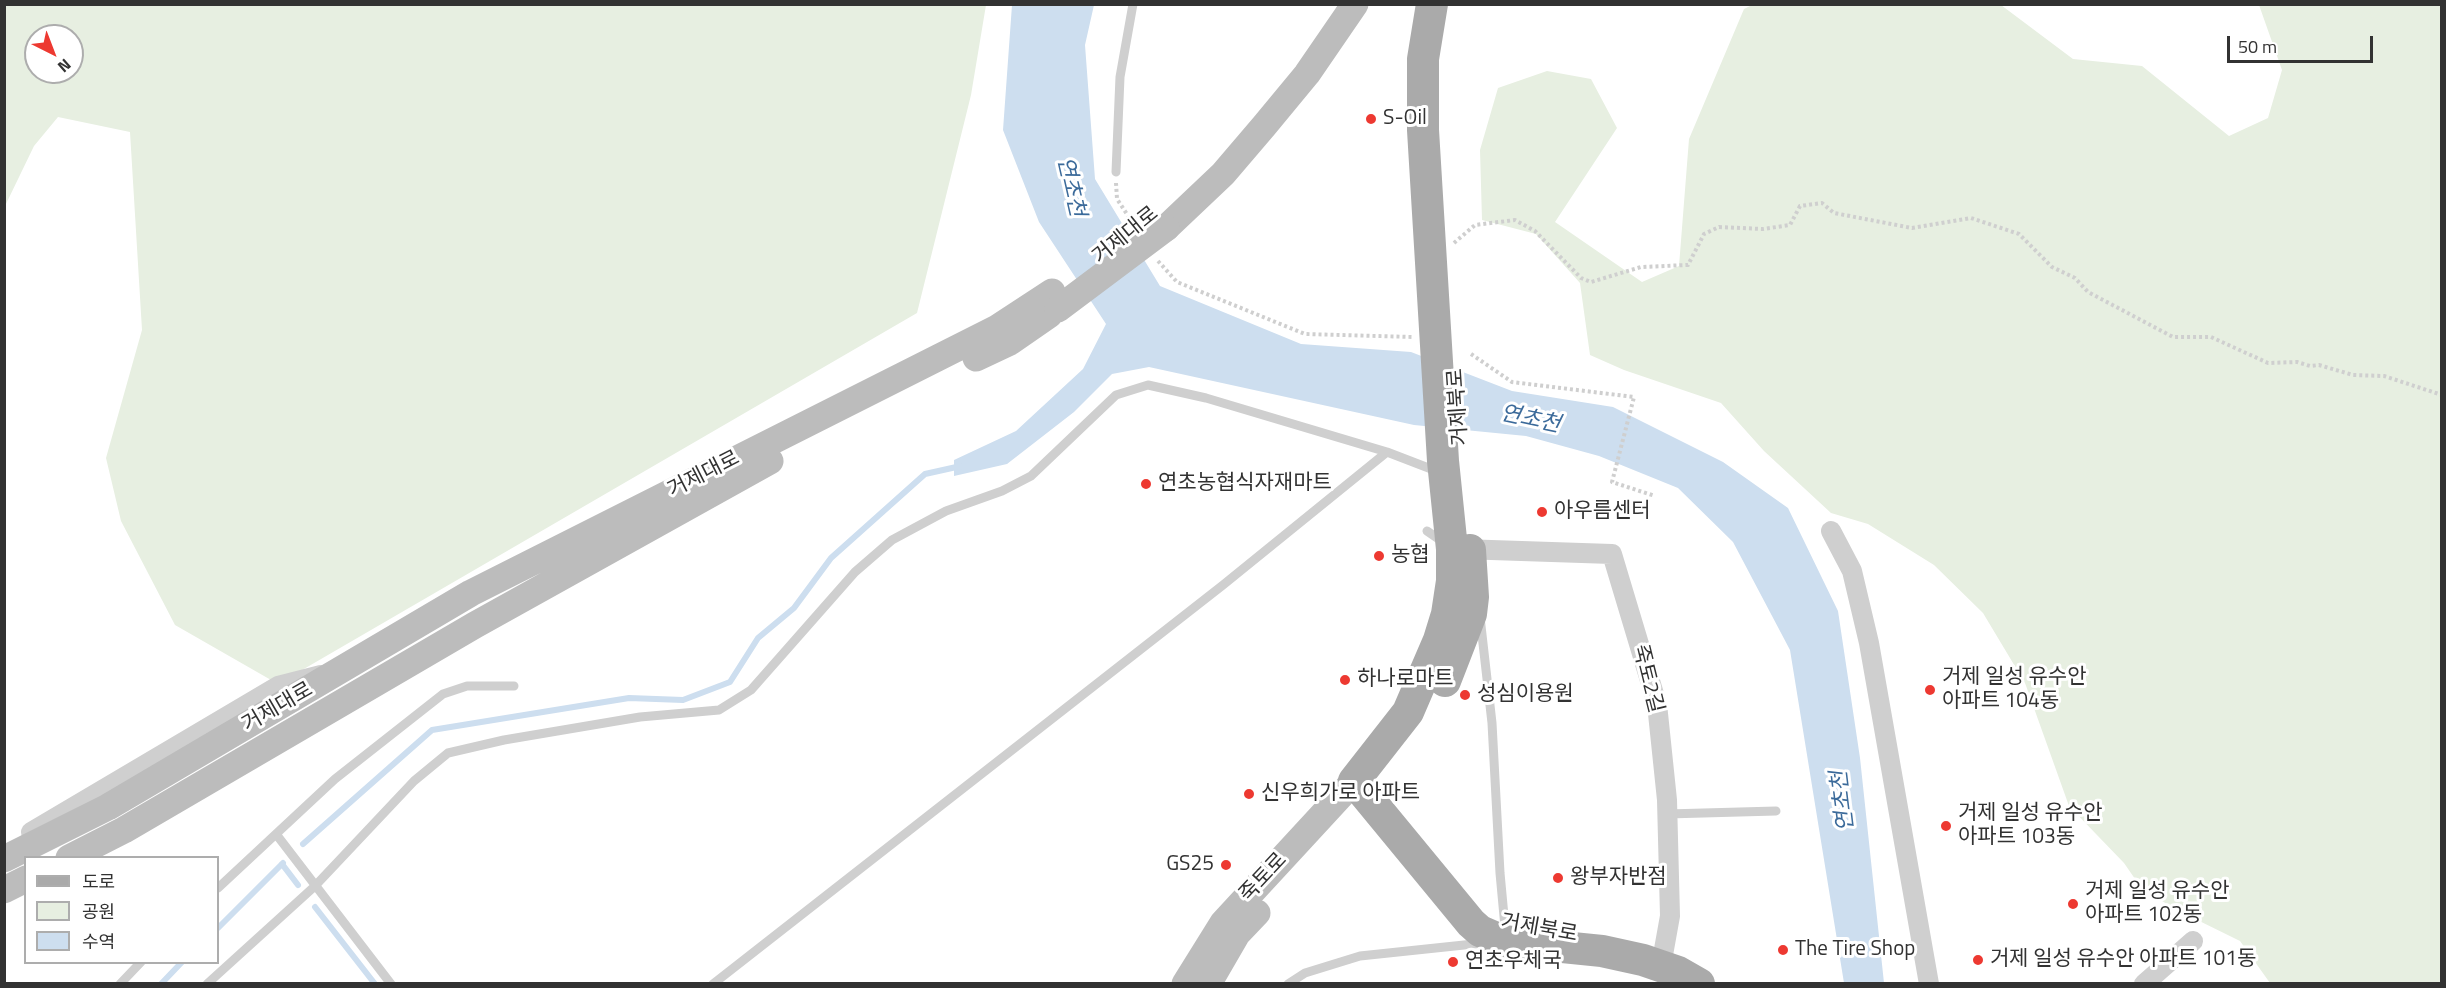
<!DOCTYPE html>
<html>
<head>
<meta charset="utf-8">
<style>
  body { margin:0 }
  #map { position:relative; width:2446px; height:988px; overflow:hidden; background:#fff; font-family:"Titillium Web","Noto Sans KR",sans-serif }
  canvas { display:block }
  .frame { position:absolute; inset:0; border:6px solid #323232; pointer-events:none }
  .legend { position:absolute; left:24px; top:856px; width:195px; height:108px; box-sizing:border-box; background:#fff; border:2px solid #adadad; margin:0; padding:8px 10px; list-style:none; font-size:18px; color:#323232 }
  .legend li { display:flex; align-items:center; gap:12px; height:30px }
  .legend b { width:30px; border:2px solid #adadad }
  .north { position:absolute; left:24px; top:24px; width:60px; height:60px; box-sizing:border-box; background:#fff; border:2px solid #adadad; border-radius:50%; rotate:138deg; font-size:16px; font-weight:700; line-height:24px; text-align:center; color:#323232 }
  .north::after { content:''; display:block; margin:auto; width:21px; height:27px; background:#ed3931; clip-path:polygon(50% 0,100% 100%,50% 72%,0 100%) }
  .scale { position:absolute; left:2227px; top:36px; width:146px; height:27px; box-sizing:border-box; border:3px solid #323232; border-top:0; padding-left:8px; font-size:18px; line-height:21px; white-space:nowrap; color:#323232; -webkit-text-stroke:4px #fff; paint-order:stroke }
</style>
</head>
<body>
<div id="map">
<canvas width="2446" height="988"></canvas>
<div class="frame"></div>
<ul class="legend">
<li><b style="height:8px;background:#aaa"></b>도로</li>
<li><b style="height:16px;background:#e7efe1"></b>공원</li>
<li><b style="height:16px;background:#cddeef"></b>수역</li>
</ul>
<div class="north">N</div>
<div class="scale">50 m</div>
</div>
<script>
const c = document.querySelector('canvas').getContext('2d');
c.lineJoin = 'round';
function fillPath(path, color) {
  c.fillStyle = color;
  c.fill(path, 'evenodd');
}
function poly(rows) {
  const path = new Path2D();
  for (const r of rows) {
    path.moveTo(r[0], r[1]);
    for (let i = 2; i < r.length; i += 2) path.lineTo(r[i], r[i + 1]);
  }
  return path;
}
function stroke(path, color, width, dash) {
  c.strokeStyle = color;
  c.lineWidth = width;
  c.lineCap = dash ? 'butt' : 'round';
  c.setLineDash(dash || []);
  c.stroke(path);
}
function write(font, color, halo, rows, align = 'center') {
  c.font = font + ' "Titillium Web","Noto Sans KR",sans-serif';
  c.lineWidth = 6;
  c.setLineDash([]);
  c.textBaseline = 'middle';
  c.strokeStyle = halo;
  c.fillStyle = color;
  for (const [text, x, y, turn = 0] of rows) {
    c.save();
    c.translate(x, y);
    c.rotate((+turn || 0) * Math.PI / 180);
    c.textAlign = isNaN(turn) ? turn : align;
    if (halo) c.strokeText(text, 0, 0);
    c.fillText(text, 0, 0);
    c.restore();
  }
}
fillPath(poly([
  [1754,4,2001,5,2073,59,2142,66,2229,136,2268,118,2282,70,2259,5,2441,5,2441,983,2270,983,2240,941,2177,910,2142,889,2124,863,2069,806,2025,683,1983,613,1934,565,1868,524,1831,513,1764,451,1721,403,1624,370,1590,355,1580,283,1536,234,1482,220,1480,150,1498,88,1547,71,1591,79,1617,128,1555,222,1642,282,1679,266,1689,139,1744,9],
  [5,5,986,5,971,95,917,313,278,684,175,625,121,521,106,458,142,330,130,132,58,117,34,146,5,206],
  [36,36,72,36,72,72,36,72]
]), '#e7efe1');
fillPath(poly([
  [1012,5,1094,5,1085,45,1095,179,1160,286,1301,344,1411,352,1512,391,1613,407,1723,462,1788,508,1838,611,1860,758,1884,983,1844,983,1790,650,1733,542,1678,488,1599,456,1526,436,1414,425,1149,367,1112,374,1074,412,1007,464,954,476,954,460,1016,431,1083,369,1106,324,1039,222,1003,130]
]), '#cddeef');
stroke(poly([
  [303,844,432,730,629,698,683,700,730,682,758,638,794,608,831,558,925,474,961,466],
  [282,864,298,885],
  [315,907,375,984],
  [218,928,283,863],
  [161,984,182,962]
]), '#cddeef', 6);
stroke(poly([
  [1116,183,1117,199,1134,225],
  [1454,243,1475,225,1515,220,1535,231,1581,278,1591,282,1641,267,1688,265,1704,234,1719,227,1763,229,1790,225,1800,206,1822,203,1834,213,1912,228,1971,218,2019,234,2052,267,2075,278,2088,292,2173,337,2211,337,2268,363,2297,362,2310,366,2319,365,2353,375,2384,376,2442,395],
  [1158,261,1177,282,1305,334,1413,337],
  [1471,354,1512,382,1634,397,1612,482,1655,496]
]), '#cfcfcf', 4, [3, 3]);
stroke(poly([
  [1116,172,1120,77,1133,4],
  [1427,531,1443,542],
  [1480,617,1492,723,1500,873,1505,927,1504,935],
  [1667,814,1776,811],
  [276,834,391,984],
  [218,888,335,779,443,694,467,686,514,686],
  [120,984,141,962],
  [207,984,315,886,414,781,448,753,504,740,640,717,719,710,751,690,855,572,892,540,946,511,1002,491,1031,476,1116,395,1148,385,1206,398,1387,452,1439,472],
  [713,984,1223,585,1387,452],
  [1288,984,1305,973,1360,956,1483,943]
]), '#cfcfcf', 9);
stroke(poly([
  [1831,531,1852,571,1869,643,1929,984],
  [1461,549,1612,554,1657,704,1667,800,1670,916,1661,966],
  [31,832,278,686,321,675],
  [2144,984,2193,941]
]), '#cfcfcf', 20);
stroke(poly([
  [1166,228,1223,174,1264,126,1307,74,1355,4],
  [976,358,1010,342,1049,315],
  [69,858,124,830,475,625,770,461],
  [4,859,108,807,471,593,997,328,1052,292],
  [4,890,26,879],
  [1185,984,1223,923,1354,781],
  [1208,984,1237,934,1257,913]
]), '#bcbcbc', 27);
stroke(poly([
  [1432,4,1423,59,1423,130,1443,461,1452,549,1452,581,1447,614,1439,640,1408,712,1354,781,1471,923,1480,931,1503,941,1602,951,1643,960,1678,972,1699,984],
  [1445,681,1471,614,1473,597,1470,550]
]), '#aaa', 32);
stroke(poly([
  [1058,309,1166,228]
]), '#bcbcbc', 27);
for (const [x, y, r, color] of [
  [1371,119,6,"#ed3931"],
  [1146,484,6,"#ed3931"],
  [1542,512,6,"#ed3931"],
  [1379,556,6,"#ed3931"],
  [1345,680,6,"#ed3931"],
  [1930,690,6,"#ed3931"],
  [1465,695,6,"#ed3931"],
  [1249,794,6,"#ed3931"],
  [1946,826,6,"#ed3931"],
  [1226,865,6,"#ed3931"],
  [1558,878,6,"#ed3931"],
  [2073,904,6,"#ed3931"],
  [1783,950,6,"#ed3931"],
  [1978,960,6,"#ed3931"],
  [1453,962,6,"#ed3931"]
]) {
  const dot = new Path2D();
  dot.arc(x, y, r, 0, 2 * Math.PI);
  c.fillStyle = color;
  c.fill(dot);
  stroke(dot, '#fff', 2);
}
write('21px', '#323232', '#fff', [
  ["S-Oil",1383,119],
  ["연초농협식자재마트",1158,484],
  ["아우름센터",1554,512],
  ["농협",1391,556],
  ["거제 일성 유수안",1942,678],
  ["아파트 104동",1942,702],
  ["하나로마트",1357,680],
  ["성심이용원",1477,695],
  ["신우희가로 아파트",1261,794],
  ["거제 일성 유수안",1958,814],
  ["아파트 103동",1958,838],
  ["GS25",1214,865,"right"],
  ["왕부자반점",1570,878],
  ["거제 일성 유수안",2085,892],
  ["아파트 102동",2085,916],
  ["The Tire Shop",1795,950],
  ["거제 일성 유수안 아파트 101동",1990,960],
  ["연초우체국",1465,962]
], 'left');
write('21px', '#323232', '#fff', [
  ["거제대로",1126,236,-39],
  ["거제북로",1459,407,-94],
  ["거제대로",704,475,-27],
  ["죽토2길",1647,679,76],
  ["거제대로",278,708,-30],
  ["죽토로",1264,878,-47],
  ["거제북로",1539,929,10]
]);
write('italic 22px', '#3b6a9a', '#fff', [
  ["연초천",1070,187,77],
  ["연초천",1530,420,12],
  ["연초천",1844,801,-97]
]);
</script>
</body>
</html>
